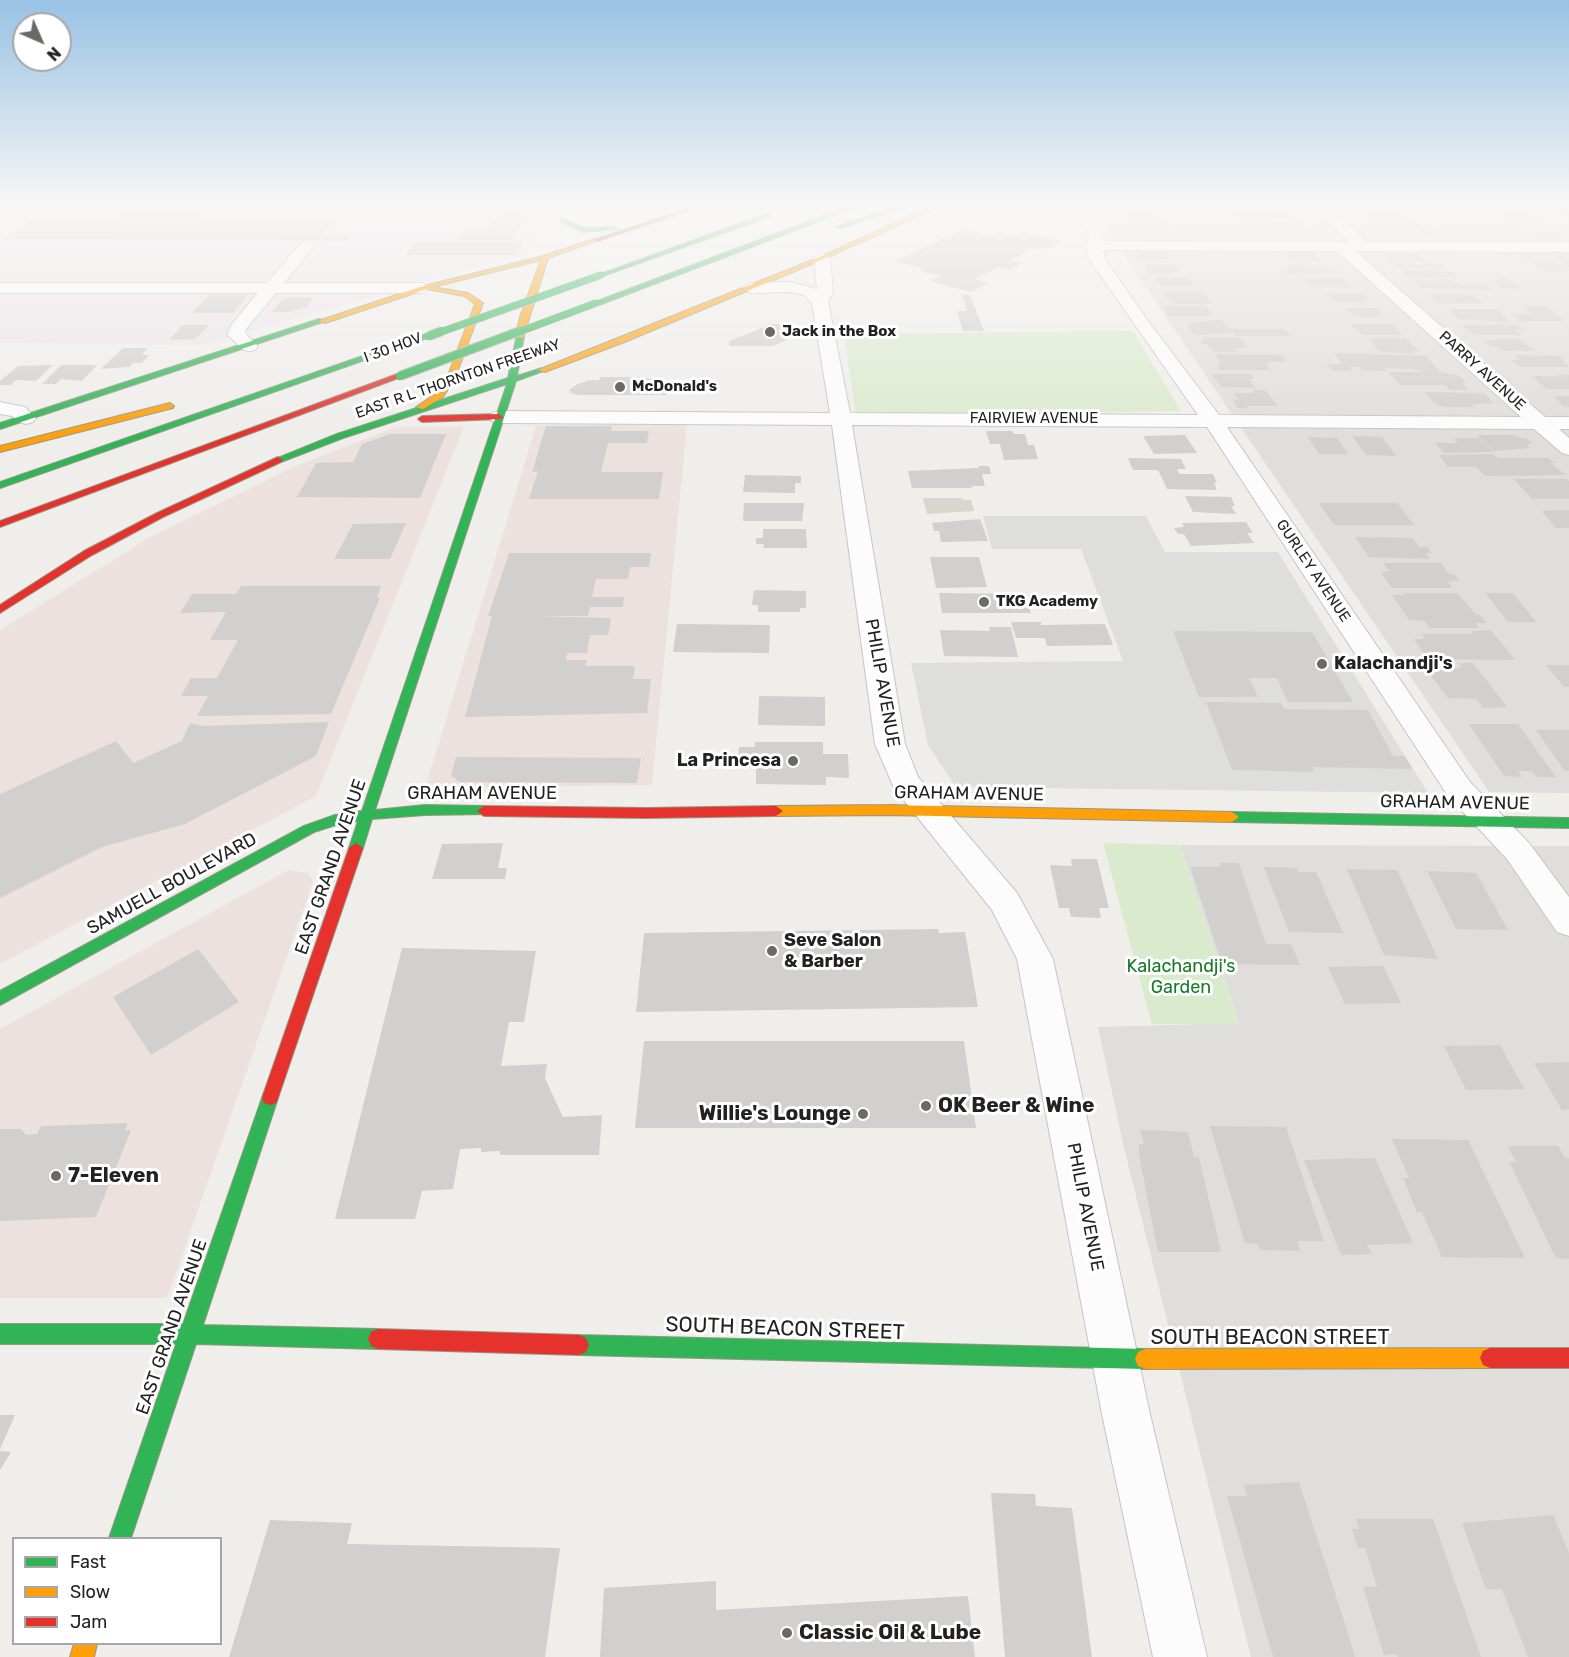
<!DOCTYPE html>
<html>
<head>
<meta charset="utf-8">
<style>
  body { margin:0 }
  #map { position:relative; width:1569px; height:1657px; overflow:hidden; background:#efeeeb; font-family:Rubik,sans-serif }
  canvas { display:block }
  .legend { position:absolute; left:12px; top:1537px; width:210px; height:108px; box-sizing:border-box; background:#fff; border:2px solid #a7a7a7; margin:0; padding:8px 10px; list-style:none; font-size:18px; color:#222 }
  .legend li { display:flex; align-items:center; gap:12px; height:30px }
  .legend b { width:30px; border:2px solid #a7a7a7 }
  .north { position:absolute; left:12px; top:12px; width:60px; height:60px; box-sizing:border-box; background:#fff; border:2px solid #a7a7a7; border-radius:50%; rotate:135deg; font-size:16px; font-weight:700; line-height:24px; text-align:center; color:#222 }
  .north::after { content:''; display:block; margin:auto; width:21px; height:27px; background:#6a6968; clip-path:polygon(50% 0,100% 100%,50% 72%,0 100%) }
</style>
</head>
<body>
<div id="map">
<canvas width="1569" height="1657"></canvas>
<ul class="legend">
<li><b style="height:8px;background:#30b455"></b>Fast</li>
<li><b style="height:8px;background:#ff9f0a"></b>Slow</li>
<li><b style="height:8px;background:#e5322d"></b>Jam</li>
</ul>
<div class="north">N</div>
</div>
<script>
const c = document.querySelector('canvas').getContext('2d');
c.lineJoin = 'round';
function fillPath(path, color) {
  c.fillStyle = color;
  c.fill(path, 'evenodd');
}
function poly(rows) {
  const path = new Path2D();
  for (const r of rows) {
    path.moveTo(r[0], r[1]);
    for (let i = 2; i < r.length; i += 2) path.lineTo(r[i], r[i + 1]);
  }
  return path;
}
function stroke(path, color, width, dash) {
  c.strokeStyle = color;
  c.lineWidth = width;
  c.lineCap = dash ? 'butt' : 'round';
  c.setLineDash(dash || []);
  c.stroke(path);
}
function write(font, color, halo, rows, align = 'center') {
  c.font = font + ' Rubik,sans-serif';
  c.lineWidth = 6;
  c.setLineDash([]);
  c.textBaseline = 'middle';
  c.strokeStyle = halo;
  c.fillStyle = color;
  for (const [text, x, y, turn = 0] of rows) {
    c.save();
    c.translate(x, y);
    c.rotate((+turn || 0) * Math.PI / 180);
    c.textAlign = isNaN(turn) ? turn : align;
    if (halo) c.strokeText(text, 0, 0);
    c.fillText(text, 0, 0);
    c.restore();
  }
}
fillPath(poly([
  [1095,205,1569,205,1569,793,1489,792,1112,238],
  [1180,845,1569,846,1569,1657,1251,1657,1124,1148,1098,1027,1239,1023]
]), '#dfdedc');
fillPath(poly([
  [687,424,652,785,425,788,536,426],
  [396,427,464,427,316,796,0,964,0,630,149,538,291,468],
  [288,870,309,873,313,882,167,1298,0,1298,0,1029]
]), '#ece1de');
fillPath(poly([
  [0,205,546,205,527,254,201,345,0,343]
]), '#ece4e8');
fillPath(poly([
  [983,516,1146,516,1165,552,1278,552,1428,793,956,787,928,745,911,663,1123,661,1081,549,992,549]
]), '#dededc');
fillPath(poly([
  [923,498,962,498,963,500,971,500,974,511,927,514]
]), '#d7d7cd');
fillPath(poly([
  [1133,331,1181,411,856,415,844,334],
  [1103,843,1180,845,1239,1024,1152,1024]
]), '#daeacd');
fillPath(poly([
  [503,205,530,205,512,241,457,241,463,231,488,231],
  [1122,205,1152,205,1155,209,1126,211],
  [1154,205,1189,205,1193,211,1156,208],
  [1357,205,1403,205,1406,209,1360,208],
  [1485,205,1522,205,1526,209,1503,210,1488,208],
  [126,209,204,209,191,220,335,220,321,235,353,235,348,241,324,241,327,238,318,240,2,239,33,219,112,219],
  [1124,212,1155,212,1162,221,1129,220],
  [1225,212,1291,212,1298,219,1229,217],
  [1366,212,1405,213,1412,219,1402,220,1406,222,1429,225,1437,232,1449,232,1455,237,1425,237,1416,227,1390,227,1384,222,1389,222,1386,220,1374,220],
  [1500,213,1536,213,1547,221,1510,221],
  [1266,222,1302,222,1309,229,1272,228,1262,227,1260,224,1268,224],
  [1130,223,1171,223,1176,229,1150,230,1147,227,1133,226],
  [963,229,991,236,999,232,1015,236,1024,232,1062,241,1047,249,1032,248,1011,260,1023,263,1010,270,998,267,975,279,988,283,972,292,930,281,940,276,920,271,925,269,896,261],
  [1522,229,1550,229,1567,238,1536,240],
  [1279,230,1310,230,1318,237,1279,237,1274,231],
  [415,242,522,242,516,255,406,255],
  [1137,252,1165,252,1170,259,1160,259,1162,261,1138,260,1135,255,1139,255],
  [1283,252,1312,252,1322,262,1293,262],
  [1381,253,1417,253,1427,262,1391,262],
  [1519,254,1545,259,1551,263,1559,263,1569,271,1545,271],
  [1550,254,1569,257,1569,267],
  [1394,264,1442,264,1447,269,1399,268],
  [1145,265,1175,265,1180,272,1170,272,1172,275,1147,273],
  [1286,265,1327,266,1340,273,1284,274,1280,270,1290,270],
  [1403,270,1436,270,1439,272,1452,272,1458,277,1405,277,1401,273,1406,273],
  [1155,277,1189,278,1195,286,1161,286,1159,283,1155,283,1153,280,1157,280],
  [1303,278,1342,278,1351,287,1311,287],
  [1497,278,1508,278,1522,289,1500,288,1492,281,1500,281],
  [1450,279,1463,285,1486,285,1493,290,1420,288,1414,283,1419,283,1415,280],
  [1163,291,1202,291,1211,304,1175,304,1173,301,1169,301],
  [1325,293,1364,294,1369,298,1365,299,1368,302,1335,302],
  [1430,294,1471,294,1483,303,1438,304],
  [209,295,248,295,233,313,192,313],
  [962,295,970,295,984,331,963,331,957,311,967,311],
  [284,298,313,298,307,307,290,312,272,312],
  [1205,305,1213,316,1168,316,1163,306],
  [1524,306,1547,306,1563,321,1521,321,1513,314,1534,314],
  [1345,308,1370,308,1379,309,1384,314,1379,314,1382,317,1359,317,1351,314],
  [1450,309,1496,309,1510,322,1458,319],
  [1222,320,1229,329,1285,329,1290,336,1235,336,1233,333,1194,335,1187,326,1192,325,1189,322],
  [772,324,786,324,788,339,773,346,729,346,729,341],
  [1351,324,1391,324,1403,335,1362,335],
  [183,325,209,325,195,339,169,340],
  [1462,325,1517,325,1524,330,1516,330,1522,335,1475,335],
  [1202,337,1240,338,1248,348,1233,348,1236,352,1214,352,1207,344,1202,344,1200,340,1204,340],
  [1368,338,1405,338,1419,351,1412,351,1415,354,1379,351],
  [1518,339,1535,350,1503,351,1498,347,1491,347,1483,340],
  [123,348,147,348,142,355,149,355,142,363,133,363,129,367,101,369],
  [1334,353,1426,356,1440,372,1460,376,1466,383,1462,383,1468,390,1450,390,1445,385,1400,385,1388,372,1425,372,1413,369,1383,368,1386,371,1362,371,1360,367,1349,367,1352,371,1332,371,1327,364,1342,364],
  [1215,354,1281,355,1286,362,1265,362,1271,370,1220,370,1217,364,1221,364],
  [1514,355,1559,356,1569,367,1520,367,1511,360,1520,360],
  [53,365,36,381,16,380,11,385,0,385,0,381,18,366],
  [61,365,97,365,82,381,61,379,56,384,42,384],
  [1211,374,1251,374,1254,379,1249,379,1255,388,1222,387],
  [1556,375,1569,375,1569,389,1546,389,1532,376,1558,376],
  [600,377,639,377,670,382,667,395,577,395,571,393,569,390,576,385,589,380,599,380],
  [1253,390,1265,390,1278,406,1247,406,1248,408,1237,408,1232,399,1238,400,1233,393,1255,393],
  [1424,392,1484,393,1494,403,1472,404,1474,407,1447,407,1437,405],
  [1553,396,1569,396,1569,407,1564,407],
  [546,426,612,426,611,431,649,431,647,443,608,443,601,472,663,472,659,499,529,499,538,471,532,472],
  [986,431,1012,431,1014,434,1025,434,1028,445,1034,445,1038,459,1004,460,1000,444,990,444],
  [390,434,446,434,420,498,297,497,316,463,353,462,362,444],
  [1185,435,1197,453,1154,454,1143,436],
  [1477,435,1516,435,1520,438,1526,438,1532,444,1526,444,1530,448,1493,451],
  [1352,436,1382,437,1396,456,1366,455],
  [1308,437,1337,438,1348,454,1319,454],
  [1479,438,1493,452,1444,453,1435,443,1458,443,1453,439],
  [1493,454,1498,458,1548,458,1555,463,1550,463,1566,475,1485,476,1476,467,1448,467,1439,455],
  [1128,458,1181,459,1186,469,1177,469,1179,474,1213,474,1217,483,1214,483,1217,490,1167,489,1158,470,1133,470],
  [978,466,989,466,991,474,982,474,985,486,971,486,972,488,912,488,908,471,979,468],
  [745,475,801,476,801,483,795,483,795,493,743,492],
  [1514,479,1567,479,1569,481,1569,499,1532,499],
  [1185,496,1231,497,1235,506,1231,506,1236,514,1193,512],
  [744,503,804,503,802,521,743,521],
  [1319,503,1397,503,1414,525,1334,525],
  [1569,510,1569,528,1556,528,1542,511],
  [980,519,988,541,941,542,939,531,934,531,932,523],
  [1246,522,1253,533,1247,533,1254,543,1191,546,1184,534,1178,534,1174,528,1184,527,1182,523],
  [406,523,390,559,334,559,353,524],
  [763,529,806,529,807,548,763,548,764,544,756,544,756,538,763,538],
  [1355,537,1413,538,1419,547,1428,547,1432,554,1426,553,1430,559,1369,557],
  [509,553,651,553,649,567,630,567,628,579,596,579,592,597,624,597,623,607,590,607,588,616,530,616,611,618,608,635,590,635,587,653,567,653,566,660,587,660,585,666,635,666,633,679,651,679,647,713,465,717,492,616,488,616],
  [930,557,979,557,987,587,936,588],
  [1383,563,1441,563,1450,575,1455,575,1459,580,1448,582,1452,588,1392,588,1381,572,1389,571],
  [241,586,381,586,377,598,380,598,331,714,197,716,208,696,181,696,191,678,217,678,238,640,210,640,226,612,180,613,192,594,236,594],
  [754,590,806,591,806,608,800,608,800,612,758,612,758,605,752,605],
  [939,593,1026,594,1031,613,942,613],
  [1402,593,1457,593,1476,615,1480,615,1487,623,1476,623,1479,628,1430,628,1425,621,1409,620,1392,595,1404,595],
  [1485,593,1513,593,1536,622,1508,622],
  [1011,622,1041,622,1041,625,1105,624,1113,645,1047,646,1045,638,1016,638],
  [677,624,770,625,769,653,673,652],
  [989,627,1011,627,1018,657,944,656,940,630,990,631],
  [1491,630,1515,660,1428,659,1414,639,1425,639,1422,634,1473,634,1471,631],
  [1173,631,1312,632,1353,702,1288,702,1277,678,1249,678,1258,697,1199,697],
  [1458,663,1473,663,1507,707,1483,708,1477,699,1448,698,1426,669,1462,668],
  [1546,665,1569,665,1569,687,1564,687],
  [759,696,825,697,825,726,758,725],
  [1206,702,1281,703,1284,709,1368,710,1393,756,1405,756,1412,769,1312,767,1314,772,1232,770],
  [329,722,316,756,185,824,102,847,0,898,0,794,116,741,133,763,182,741,190,723,202,726],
  [1469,724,1518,724,1556,777,1537,777,1532,771,1518,771,1522,777,1504,776],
  [1536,730,1569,730,1569,771,1565,771],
  [755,742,823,742,823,754,848,754,849,778,826,777,826,785,756,784,756,768,737,768,739,747,755,747],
  [456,757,641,758,637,783,459,782,451,775],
  [503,843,498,868,507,868,505,879,432,879,442,844],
  [1071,859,1097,859,1109,908,1099,908,1101,918,1071,917,1069,908,1059,908,1050,865,1072,866],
  [1219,863,1239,863,1266,944,1291,944,1300,965,1222,964,1190,867,1221,867],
  [1264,867,1297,868,1298,872,1316,872,1343,933,1289,932],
  [1347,869,1397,870,1438,959,1384,955],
  [1427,871,1476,873,1508,930,1456,929],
  [938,929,939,933,965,932,978,1007,636,1012,644,933],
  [402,948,536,951,524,1022,509,1022,501,1066,547,1064,545,1078,563,1117,602,1115,599,1155,500,1155,500,1151,481,1152,481,1148,460,1149,453,1189,422,1191,415,1219,335,1219],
  [198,949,239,1002,151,1055,113,997],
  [1383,966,1401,1003,1345,1004,1328,967],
  [644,1041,964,1041,976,1128,635,1128],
  [1500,1045,1524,1089,1466,1090,1444,1046],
  [1569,1062,1569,1109,1562,1110,1534,1063],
  [128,1123,125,1130,131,1130,96,1217,0,1221,0,1129,21,1129,26,1135,37,1134,41,1126],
  [1210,1126,1286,1127,1324,1241,1297,1241,1300,1251,1260,1250,1258,1244,1245,1243],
  [1140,1130,1188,1132,1194,1157,1199,1157,1221,1252,1158,1252,1139,1155,1139,1144,1144,1144],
  [1392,1139,1468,1140,1525,1258,1442,1257,1422,1212,1417,1212,1403,1178,1409,1178],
  [1508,1146,1558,1146,1565,1158,1569,1158,1569,1259,1556,1258,1509,1162,1516,1162],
  [1375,1158,1413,1243,1367,1245,1372,1254,1341,1255,1304,1160],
  [0,1415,15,1415,0,1449],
  [0,1451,11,1452,0,1470],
  [1299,1482,1346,1627,1355,1657,1273,1657,1227,1496,1247,1496,1244,1485],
  [991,1493,1035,1494,1036,1506,1072,1508,1092,1657,1005,1657],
  [1553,1515,1569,1553,1569,1657,1528,1657,1502,1589,1486,1589,1462,1523],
  [1356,1519,1433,1519,1481,1657,1398,1657,1397,1654,1384,1655,1363,1587,1377,1587,1365,1548,1358,1548,1352,1529,1359,1529],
  [270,1520,352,1523,347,1544,560,1548,545,1657,229,1657],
  [716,1581,716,1610,968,1596,975,1657,600,1657,604,1588]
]), '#d2d0ce');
const street = poly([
  [1072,205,1086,205,1103,241,1349,242,1311,205,1327,205,1366,242,1569,242,1569,252,1355,251,1545,417,1569,417,1569,429,1559,429,1569,438,1569,455,1562,453,1534,429,1227,427,1470,782,1529,843,1569,897,1569,936,1557,932,1507,859,1448,796,1207,427,852,425,905,744,918,777,1017,893,1053,959,1150,1414,1207,1657,1153,1657,1102,1414,1017,959,992,910,894,788,875,744,832,425,499,423,492,421,489,417,492,413,499,411,830,413,812,303,804,295,790,292,750,293,742,288,750,283,790,282,817,289,814,258,822,253,830,258,833,293,828,301,850,413,1198,415,1089,259,1086,245,1089,238,1072,205],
  [1103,250,1337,251,1521,417,1219,415,1148,321,1105,259,1103,250],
  [307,240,315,245,284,283,422,283,430,288,422,293,276,293,246,329,245,333,258,346,255,350,249,351,243,350,227,334,232,324,258,293,0,293,0,283,267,283,302,242,307,240],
  [0,402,25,407,36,418,33,422,26,424,19,422,12,416,0,414,0,402]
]);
const fast = poly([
  [852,205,862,205,599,305,592,303,852,205],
  [900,205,911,205,841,228,836,227,900,205],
  [769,213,771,216,603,276,598,275,769,213],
  [561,218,585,228,614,227,617,229,584,232,559,221,561,218],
  [319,319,326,321,0,429,0,423,319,319],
  [426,334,433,336,0,488,0,482,426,334],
  [517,334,524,336,517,376,542,368,546,370,516,381,375,810,425,805,484,806,491,811,489,814,425,815,372,819,363,848,356,853,349,848,358,821,336,825,314,832,0,1005,0,991,304,826,335,815,362,811,507,384,343,438,281,462,273,460,337,434,508,378,517,334],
  [1232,812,1569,818,1569,828,1232,822,1225,817,1232,812],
  [270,1091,276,1093,278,1098,203,1325,378,1329,385,1332,388,1339,385,1346,378,1349,196,1344,131,1538,109,1538,176,1344,0,1344,0,1324,183,1324,262,1098,264,1093,270,1091],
  [579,1335,1145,1349,1152,1352,1155,1359,1152,1366,1145,1369,579,1355,572,1352,569,1345,572,1338,579,1335]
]);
const slow = poly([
  [934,205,943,205,824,259,622,343,545,372,538,370,820,257,934,205],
  [1554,205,1561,205,1569,211,1569,216,1554,205],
  [594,239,599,240,548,258,523,338,516,336,520,317,541,260,433,287,468,293,483,303,455,378,443,397,423,409,416,407,437,393,447,378,475,304,464,296,427,289,325,323,318,321,420,287,543,256,594,239],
  [170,403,174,406,173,408,0,452,0,446,170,403],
  [887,805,1232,812,1239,817,1232,822,887,815,776,816,769,811,776,806,887,805],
  [1490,1348,1497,1351,1500,1358,1497,1365,1490,1368,1145,1369,1138,1366,1135,1359,1138,1352,1145,1349,1490,1348],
  [74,1644,97,1644,94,1657,70,1657,74,1644]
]);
const jam = poly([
  [697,205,707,205,598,241,593,240,697,205],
  [397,374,404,376,0,527,0,521,397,374],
  [499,414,503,417,502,419,422,422,418,419,422,416,499,414],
  [278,457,283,460,281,462,163,517,92,555,0,613,0,605,84,551,157,513,278,457],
  [484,806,646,808,776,806,783,811,776,816,646,818,484,816,477,811,484,806],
  [356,843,363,848,278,1098,276,1103,270,1105,264,1103,262,1098,349,848,356,843],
  [378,1329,579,1335,586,1338,589,1345,586,1352,579,1355,378,1349,371,1346,368,1339,371,1332,378,1329],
  [1490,1348,1569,1348,1569,1368,1490,1368,1483,1365,1480,1358,1483,1351,1490,1348]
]);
stroke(street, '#c5c5c3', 2);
stroke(fast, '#959884', 2);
stroke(slow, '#959884', 2);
stroke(jam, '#959884', 2);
fillPath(street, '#fdfcfc');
fillPath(fast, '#30b455');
fillPath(slow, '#ff9f0a');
fillPath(jam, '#e5322d');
const fastBridgeFar1 = poly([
  [438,333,601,275],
  [516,333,596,303]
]);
const fastBridge = poly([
  [429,336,442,331],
  [400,376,520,331]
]);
stroke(fastBridgeFar1, '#c2a5ab', 8, []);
stroke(fastBridge, '#c2a5ab', 10, []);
stroke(fastBridgeFar1, '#30b455', 7);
stroke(fastBridge, '#30b455', 8);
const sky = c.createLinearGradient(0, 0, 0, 437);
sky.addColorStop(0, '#99c2e4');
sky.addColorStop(0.47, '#f8f7f6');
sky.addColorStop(1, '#f8f7f600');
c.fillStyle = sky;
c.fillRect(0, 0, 1569, 437);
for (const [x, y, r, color] of [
  [770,332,6,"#6a6968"],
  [620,387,6,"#6a6968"],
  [984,602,6,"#6a6968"],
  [1322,664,6,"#6a6968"],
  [793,761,6,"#6a6968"],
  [772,951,6,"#6a6968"],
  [926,1106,6,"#6a6968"],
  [863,1114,6,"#6a6968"],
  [56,1176,6,"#6a6968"],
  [787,1633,6,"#6a6968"]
]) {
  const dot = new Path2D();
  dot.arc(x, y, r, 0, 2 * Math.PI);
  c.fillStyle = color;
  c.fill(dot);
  stroke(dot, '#fff', 2);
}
write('bold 15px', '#222', '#fff', [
  ["Jack in the Box",782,332],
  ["McDonald's",632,387],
  ["TKG Academy",996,602]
], 'left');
write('15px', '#222', '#fff', [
  ["I 30 HOV",393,348,-20],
  ["PARRY AVENUE",1482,371,42],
  ["EAST R L THORNTON FREEWAY",458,379,-19],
  ["FAIRVIEW AVENUE",1034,419],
  ["GURLEY AVENUE",1313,571,56]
]);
write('bold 18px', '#222', '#fff', [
  ["Kalachandji's",1334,664],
  ["La Princesa",781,761,"right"],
  ["Seve Salon",784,941],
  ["& Barber",784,962]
], 'left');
write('18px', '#222', '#fff', [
  ["PHILIP AVENUE",882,683,80],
  ["GRAHAM AVENUE",482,794],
  ["GRAHAM AVENUE",969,794,1],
  ["GRAHAM AVENUE",1455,803,1],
  ["EAST GRAND AVENUE",331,867,-71],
  ["SAMUELL BOULEVARD",172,884,-29],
  ["PHILIP AVENUE",1085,1207,79],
  ["EAST GRAND AVENUE",172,1327,-71]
]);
write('18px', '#167a27', '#fff', [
  ["Kalachandji's",1181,967],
  ["Garden",1181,988]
]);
write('bold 21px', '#222', '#fff', [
  ["OK Beer & Wine",938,1106],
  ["Willie's Lounge",851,1114,"right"],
  ["7-Eleven",68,1176],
  ["Classic Oil & Lube",799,1633]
], 'left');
write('21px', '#222', '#fff', [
  ["SOUTH BEACON STREET",785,1329,2],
  ["SOUTH BEACON STREET",1270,1338]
]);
</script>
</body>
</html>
